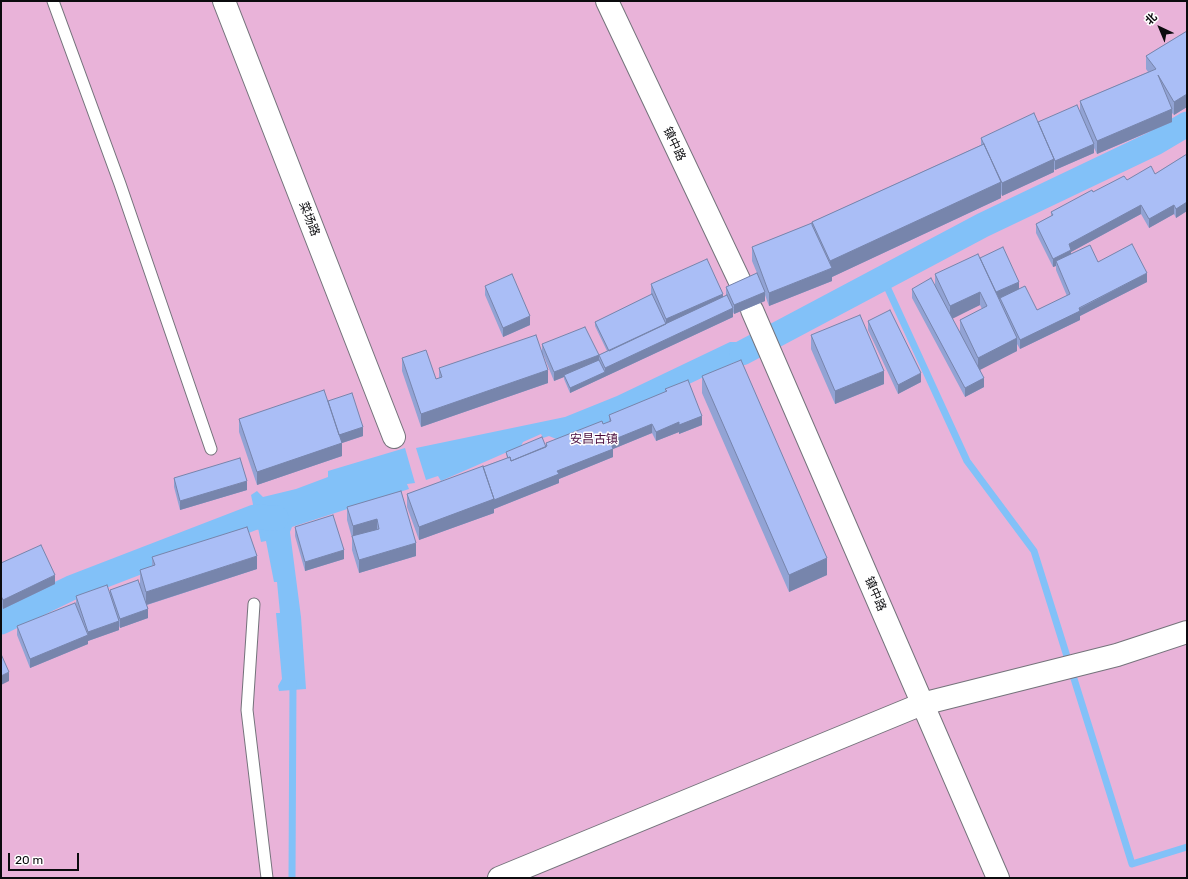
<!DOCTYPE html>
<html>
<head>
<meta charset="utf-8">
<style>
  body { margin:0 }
  #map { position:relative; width:1188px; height:879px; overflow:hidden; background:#f6f5fe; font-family:Rubik,"Noto Sans SC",sans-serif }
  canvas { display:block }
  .frame { position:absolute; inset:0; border:2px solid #0b0b0e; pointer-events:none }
  .north { position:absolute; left:1140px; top:8px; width:40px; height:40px; -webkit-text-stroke:3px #fff; paint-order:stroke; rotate:316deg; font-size:11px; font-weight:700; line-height:16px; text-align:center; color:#0b0b0e }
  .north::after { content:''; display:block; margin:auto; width:14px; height:18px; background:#0b0b0e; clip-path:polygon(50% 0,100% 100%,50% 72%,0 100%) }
  .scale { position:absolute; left:8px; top:853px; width:71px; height:18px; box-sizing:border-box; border:2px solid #0b0b0e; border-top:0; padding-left:5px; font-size:12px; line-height:14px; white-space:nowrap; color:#0b0b0e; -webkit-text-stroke:3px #fff; paint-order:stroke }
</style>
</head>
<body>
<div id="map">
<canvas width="1188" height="879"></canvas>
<div class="frame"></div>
<div class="north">北</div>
<div class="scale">20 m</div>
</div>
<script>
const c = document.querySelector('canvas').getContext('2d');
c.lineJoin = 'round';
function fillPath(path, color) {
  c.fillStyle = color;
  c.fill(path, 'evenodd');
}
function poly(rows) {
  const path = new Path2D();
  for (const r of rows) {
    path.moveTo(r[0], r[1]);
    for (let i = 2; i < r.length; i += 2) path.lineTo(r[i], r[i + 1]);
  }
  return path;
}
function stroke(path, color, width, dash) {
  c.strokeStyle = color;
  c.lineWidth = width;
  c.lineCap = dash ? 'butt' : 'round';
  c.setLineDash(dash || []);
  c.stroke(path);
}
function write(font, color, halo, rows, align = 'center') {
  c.font = font + ' Rubik,"Noto Sans SC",sans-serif';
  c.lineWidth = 3;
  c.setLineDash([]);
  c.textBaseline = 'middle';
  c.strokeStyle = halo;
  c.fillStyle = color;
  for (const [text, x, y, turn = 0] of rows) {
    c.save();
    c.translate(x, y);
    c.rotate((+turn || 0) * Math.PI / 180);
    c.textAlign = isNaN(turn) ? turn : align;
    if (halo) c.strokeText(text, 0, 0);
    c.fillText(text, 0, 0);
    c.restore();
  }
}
fillPath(poly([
  [1,1,1187,1,1187,878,1,878]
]), '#e9b3d9');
fillPath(poly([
  [730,342,736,342,741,347,742,353,735,362,591,431,561,441,549,436,543,438,541,434,523,442,521,446,441,481,438,476,426,480,416,448,565,417,617,396],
  [405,448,415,483,407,484,409,489,292,527,290,532,301,617,306,689,279,691,278,686,282,679,276,613,280,613,277,582,274,582,266,541,261,542,251,495,257,491,263,497,296,489,328,477,328,471]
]), '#82c1f8');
stroke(poly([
  [883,278,967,461,1034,551,1132,864,1187,847],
  [292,878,293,682]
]), '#82c1f8', 7);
stroke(poly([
  [742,353,983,225,1155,143,1187,124],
  [1,622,71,588,255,517,276,518]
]), '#82c1f8', 25);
const lane = poly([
  [53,1,120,184,211,449],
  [254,604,247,710,267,878]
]);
const street = poly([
  [224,1,394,437],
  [607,1,742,286],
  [752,310,998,878],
  [499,878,922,704,1117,655,1187,632]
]);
stroke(lane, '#74737b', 13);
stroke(street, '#74737b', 24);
stroke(lane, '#fff', 11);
stroke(street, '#fff', 22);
fillPath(poly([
  [1187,31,1187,107,1174,115,1172,113,1172,122,1097,154,1094,148,1094,153,1055,170,1054,169,1054,172,1002,196,1001,194,1001,198,832,277,832,281,769,306,765,295,765,301,734,314,733,312,733,317,570,393,564,379,564,377,554,381,543,354,548,383,421,427,402,371,402,358,436,379,439,378,439,368,542,353,542,344,599,355,599,360,599,355,607,351,595,326,595,322,651,295,651,284,723,297,726,296,726,287,757,273,752,261,752,247,812,223,812,222,981,145,981,138,1080,111,1080,101,1148,72,1146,69,1146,56],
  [1187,154,1187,211,1176,218,1174,214,1149,228,1141,214,1071,252,1071,254,1098,262,1147,282,1080,316,1080,320,1020,349,1017,344,1017,351,980,369,984,387,965,397,912,298,912,289,935,286,935,274,980,258,1019,289,1037,310,1067,296,1056,270,1056,266,1053,267,1036,233,1036,224,1051,216,1051,212,1093,192,1127,180,1155,174],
  [980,305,982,309,960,320,960,332,952,318],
  [485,286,530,325,503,337,485,295],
  [868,321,921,382,898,394,868,330],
  [811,335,884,384,835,404,811,349],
  [702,376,827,575,789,592,702,393],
  [665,389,702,425,679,434,679,432,656,441,652,433,613,449,613,457,559,479,559,483,494,509,494,513,419,540,407,507,407,494,507,458,506,452,546,447,546,443,609,422,609,415,665,392],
  [328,401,363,436,342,443,342,456,257,485,239,432,239,419],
  [174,478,247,490,180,510,174,487],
  [401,491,416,556,359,573,352,550,352,538,347,520,347,507],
  [295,527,344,559,305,571,295,536],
  [152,557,257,569,147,605,148,618,120,628,119,626,119,630,88,641,88,640,88,644,30,668,17,635,17,626,78,612,76,605,76,596,110,595,110,590,140,583,140,570,152,566],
  [1,563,55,584,3,609,1,605]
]), '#92a3d4');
fillPath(poly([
  [1187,94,1187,107,1174,115,1174,102],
  [1172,109,1172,122,1097,154,1097,141],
  [1094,144,1094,153,1055,170,1055,161],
  [1054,159,1054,172,1002,196,1002,183],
  [1001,182,1001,198,832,277,832,281,769,306,769,293,830,269,830,261],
  [1187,202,1187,211,1176,218,1176,209],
  [1141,205,1141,214,1071,252,1071,259,1056,261,1056,266,1053,267,1053,259,1069,244],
  [1174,205,1174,214,1149,228,1149,219],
  [1147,273,1147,282,1080,316,1080,320,1020,349,1020,340],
  [1019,282,1019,291,1000,298,1000,299,994,302,994,293],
  [765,292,765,301,734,314,734,305],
  [980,292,980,305,950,320,950,306],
  [723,294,723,303,666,328,666,319],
  [733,308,733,317,570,393,570,388,605,372,605,368],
  [530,316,530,325,503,337,503,328],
  [1017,338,1017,351,978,371,978,358],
  [599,355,599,364,564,375,564,377,554,381,554,372],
  [548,370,548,383,421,427,421,414],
  [884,371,884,384,835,404,835,391],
  [921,373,921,382,898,394,898,385],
  [984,378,984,387,965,397,965,388],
  [702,416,702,425,679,434,679,432,656,441,656,432,679,422],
  [652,424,652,433,613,449,613,457,559,479,559,483,494,509,494,513,419,540,419,527,557,471,610,441],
  [363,427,363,436,342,443,342,456,257,485,257,472,337,435],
  [247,481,247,490,180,510,180,501],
  [377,519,377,533,353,539,353,526],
  [416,543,416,556,359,573,359,560],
  [344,550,344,559,305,571,305,562],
  [257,556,257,569,146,605,146,592],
  [827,558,827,575,789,592,789,575],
  [55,575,55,584,3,609,3,600],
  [148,609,148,618,120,628,120,619],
  [119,621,119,630,88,641,88,632],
  [88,635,88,644,30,668,30,659],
  [9,672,9,681,1,685,1,676]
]), '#7785ac');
const building = poly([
  [1187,31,1187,94,1174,102,1158,75,1172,109,1097,141,1080,101,1156,69,1146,56,1187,31],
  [1077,105,1094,144,1055,161,1038,122,1077,105],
  [1034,113,1054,159,1002,183,981,138,1034,113],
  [984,144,1001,182,830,261,812,222,984,144],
  [1187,154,1187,202,1176,209,1174,205,1149,219,1141,205,1069,244,1071,250,1053,259,1036,224,1053,215,1051,212,1092,190,1093,192,1124,176,1127,180,1151,166,1155,174,1187,154],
  [812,223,812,225,832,268,769,293,752,247,812,223],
  [1132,244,1147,273,1079,308,1080,311,1020,340,1000,298,1025,286,1037,310,1070,294,1056,261,1090,245,1098,262,1132,244],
  [1003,247,1019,282,996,292,980,258,1003,247],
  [978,254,1017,338,978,358,960,320,987,306,980,292,950,306,935,274,978,254],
  [707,259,723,294,666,319,651,284,707,259],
  [757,273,765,292,734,305,726,287,757,273],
  [512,274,530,316,503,328,485,286,512,274],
  [931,278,984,378,965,388,912,289,931,278],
  [652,294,666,324,609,351,595,322,652,294],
  [727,295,733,308,605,368,599,355,727,295],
  [890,310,921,373,898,385,868,321,890,310],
  [860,315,884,371,835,391,811,335,860,315],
  [585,327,599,355,554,372,542,344,585,327],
  [536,335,548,370,421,414,402,358,426,350,436,379,442,377,439,368,536,335],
  [599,360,605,372,570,388,564,375,599,360],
  [741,360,827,558,789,575,702,376,741,360],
  [688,380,702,416,679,425,679,422,656,432,652,424,610,441,613,449,557,471,559,474,494,500,494,499,483,467,510,457,511,461,547,446,546,443,602,421,603,424,611,421,609,415,667,391,665,389,688,380],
  [324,390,342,443,257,472,239,419,324,390],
  [352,393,363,427,339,435,328,401,352,393],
  [542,437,546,447,511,461,510,457,508,458,506,452,542,437],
  [240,458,247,481,180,501,174,478,240,458],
  [483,466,494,499,419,527,407,494,483,466],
  [401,491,416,543,359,560,352,536,379,529,377,519,353,526,347,507,401,491],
  [333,515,344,550,305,562,295,527,333,515],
  [247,527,257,556,146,592,140,570,155,565,152,557,247,527],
  [41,545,55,575,3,600,1,596,1,563,41,545],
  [138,580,148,609,120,619,110,590,138,580],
  [107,585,119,621,88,632,76,596,107,585],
  [75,603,88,635,30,659,17,626,75,603],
  [1,654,9,672,1,676,1,654]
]);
fillPath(building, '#aabef6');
stroke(building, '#7785ac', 1);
write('12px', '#0b0b0e', '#fff', [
  ["镇中路",674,144,65],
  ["菜场路",309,219,69],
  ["镇中路",875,594,67]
]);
write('12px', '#480c3d', '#fff', [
  ["安昌古镇",594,440]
]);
</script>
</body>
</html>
